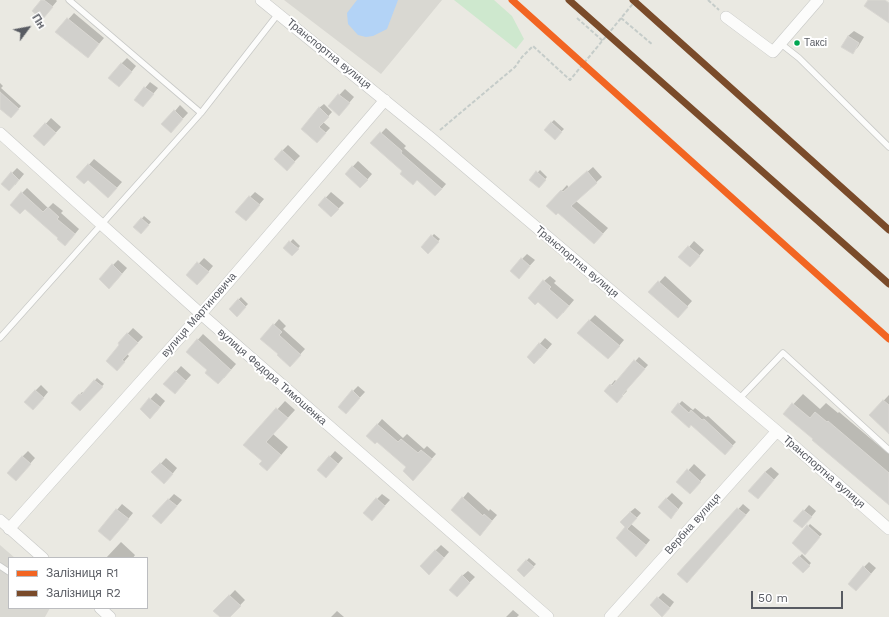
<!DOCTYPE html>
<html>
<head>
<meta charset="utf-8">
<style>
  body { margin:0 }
  #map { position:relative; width:889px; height:617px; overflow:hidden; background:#eae9e2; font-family:"Work Sans",sans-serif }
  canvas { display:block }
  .legend { position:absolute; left:8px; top:557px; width:140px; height:52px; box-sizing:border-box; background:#fff; border:1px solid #bcbdc0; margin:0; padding:5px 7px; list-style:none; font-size:12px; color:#585b62 }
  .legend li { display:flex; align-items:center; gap:8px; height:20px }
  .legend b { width:20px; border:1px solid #bcbdc0 }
  .north { position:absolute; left:8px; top:8px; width:40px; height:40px; -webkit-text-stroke:3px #fff; paint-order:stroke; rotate:58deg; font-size:11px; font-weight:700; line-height:16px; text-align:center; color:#585b62 }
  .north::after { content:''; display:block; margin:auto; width:14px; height:18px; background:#585b62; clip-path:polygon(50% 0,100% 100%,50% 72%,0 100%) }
  .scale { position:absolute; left:751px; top:591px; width:92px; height:18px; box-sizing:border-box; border:2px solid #585b62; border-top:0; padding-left:5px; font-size:12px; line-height:14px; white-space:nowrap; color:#585b62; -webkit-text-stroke:3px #fff; paint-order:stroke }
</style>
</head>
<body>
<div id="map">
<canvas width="889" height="617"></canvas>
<ul class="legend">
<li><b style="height:5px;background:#f26522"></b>Залізниця R1</li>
<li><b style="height:5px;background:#7a4b2a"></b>Залізниця R2</li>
</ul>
<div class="north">Пн</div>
<div class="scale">50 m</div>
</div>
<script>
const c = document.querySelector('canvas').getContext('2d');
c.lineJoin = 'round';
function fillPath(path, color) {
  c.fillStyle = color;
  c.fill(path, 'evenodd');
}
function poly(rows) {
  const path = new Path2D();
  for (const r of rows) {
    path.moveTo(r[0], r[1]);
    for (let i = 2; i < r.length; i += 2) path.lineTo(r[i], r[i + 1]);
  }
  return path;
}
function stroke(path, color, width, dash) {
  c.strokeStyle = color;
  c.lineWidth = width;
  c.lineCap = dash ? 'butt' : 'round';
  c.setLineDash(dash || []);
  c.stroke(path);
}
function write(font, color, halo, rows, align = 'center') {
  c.font = font + ' "Work Sans",sans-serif';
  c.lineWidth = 4;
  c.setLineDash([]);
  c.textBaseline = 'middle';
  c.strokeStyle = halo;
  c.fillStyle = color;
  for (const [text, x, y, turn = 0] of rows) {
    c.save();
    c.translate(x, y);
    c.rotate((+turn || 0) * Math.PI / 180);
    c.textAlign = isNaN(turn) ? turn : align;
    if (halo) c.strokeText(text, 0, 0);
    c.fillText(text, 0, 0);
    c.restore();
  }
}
fillPath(poly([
  [284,0,442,0,381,74],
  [0,545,15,558,9,558,9,608,50,608,45,617,0,617]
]), '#d9d8d2');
fillPath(poly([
  [454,0,494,0,512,16,524,39,516,49]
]), '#cee8ce');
fillPath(poly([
  [357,0,398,0,387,29,373,36,366,37,358,35,348,24,347,13]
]), '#b3d3f6');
fillPath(poly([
  [42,0,56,0,57,1,47,13],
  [74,13,104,38,93,51,57,32],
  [854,31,864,37,858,47,852,53,842,46,848,36],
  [127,58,136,66,125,80,121,64],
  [150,82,158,88,143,106,135,100],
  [0,83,3,86,1,88,21,106,11,117,0,106],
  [345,89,354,97,344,109,329,106],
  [324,104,332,112,323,122,330,128,317,142,319,108],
  [180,105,188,113,176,126,175,111],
  [51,118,61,127,50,139,35,136],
  [554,120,564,129,555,138,551,123],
  [386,128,406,146,404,148,446,184,440,191,404,171,372,143],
  [288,145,300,156,292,164,282,151],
  [94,159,122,182,114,191,88,179,78,177],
  [358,161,372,174,366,181,346,174],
  [593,167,602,177,576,201,608,228,599,238,548,206,567,185,569,188],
  [17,168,24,174,15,185,12,173],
  [540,170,547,177,539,186,531,180],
  [27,188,48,208,53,203,63,211,61,213,79,229,70,240,60,238,22,193],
  [255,192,264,199,251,214,250,197],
  [331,192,344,203,337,210,319,205],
  [144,216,151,222,141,233,135,227],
  [434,234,440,239,428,252,422,247],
  [293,239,300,246,292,255,285,248],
  [694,241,704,250,695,261,689,247],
  [527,254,535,260,524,272,522,259],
  [204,258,213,266,203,278,188,275],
  [118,260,127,268,115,282,113,265],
  [550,276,556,281,554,283,574,300,563,313,544,281],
  [665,276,692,301,683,311,650,292],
  [241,297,248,304,237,315,230,309],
  [595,315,624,340,613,353,589,321],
  [279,319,286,326,283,329,305,349,295,360,279,354,262,339],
  [133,328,143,337,127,354,129,356,122,364,121,345,119,343],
  [203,334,236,364,224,378,208,370,187,352],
  [545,338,552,344,540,358,528,357],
  [639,357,648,365,626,390,627,391,621,397,611,385,615,380,617,382],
  [181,366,191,375,180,387,165,384],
  [97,378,104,384,80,409,73,403,82,392,84,393],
  [41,385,48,392,39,403,35,391],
  [358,386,365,392,351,407,353,391],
  [156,393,165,401,156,412,141,409],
  [803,394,820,409,826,403,838,413,839,412,889,454,889,499,785,413],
  [889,395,889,433,870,415],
  [285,401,295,410,273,434,288,447,275,462,263,461,245,445],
  [682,401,693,410,695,408,706,417,708,416,736,442,728,450,679,404],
  [382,419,403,438,407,434,424,449,427,446,436,454,418,474,407,467,377,440,368,436],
  [28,451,35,458,21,474,22,457],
  [335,451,343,458,332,471,318,470],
  [166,458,177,468,170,477,153,472],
  [694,464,706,475,695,487,678,482],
  [771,467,779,474,763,492,765,472],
  [468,492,489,511,490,509,497,515,485,529,463,498],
  [672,493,683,503,676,512,666,499],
  [174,494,182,500,166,518,153,516],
  [382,494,390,500,377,514,377,499],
  [122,504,133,513,116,534,100,530],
  [743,504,750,510,692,576,679,574],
  [809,505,816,511,807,522,795,521],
  [635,508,641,513,631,524,650,540,641,551,617,538,627,527,630,512],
  [810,524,822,534,805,553,793,543],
  [121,542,135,555,133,558,106,558],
  [441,545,449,552,435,568,435,551],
  [802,554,811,563,803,572,794,563],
  [529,558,536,564,524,576,518,570],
  [869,562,876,568,862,584,864,567],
  [468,571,475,577,462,590,462,576],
  [235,590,245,600,229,617,221,617,215,611],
  [663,593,674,602,668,610,658,598],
  [513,610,519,615,517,617,506,617],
  [337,611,344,617,331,617]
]), '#0003');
const building = poly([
  [41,0,44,0,53,7,42,20,32,11,41,0],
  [868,0,885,0,889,3,889,23,864,6,868,0],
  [67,18,99,44,88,58,55,32,67,18],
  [848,36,859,43,853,54,841,47,848,36],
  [121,63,132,72,119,87,108,78,121,63],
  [144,87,154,94,143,107,134,100,144,87],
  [0,92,19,109,11,118,0,109,0,92],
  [338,94,350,103,339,116,328,106,338,94],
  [319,107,329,117,319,127,326,133,317,143,301,129,319,107],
  [174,110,183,119,171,133,161,124,174,110],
  [551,122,562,132,555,140,544,130,551,122],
  [45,123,56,133,44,146,33,136,45,123],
  [380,132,402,151,401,153,442,189,435,196,417,180,413,185,400,174,402,171,370,143,380,132],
  [282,150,295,162,287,171,274,159,282,150],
  [88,164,117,188,108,198,88,180,84,184,76,177,88,164],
  [352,166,368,180,360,188,345,174,352,166],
  [536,171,546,180,539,188,529,180,536,171],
  [587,171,597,183,571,206,603,234,594,244,558,213,556,215,546,206,561,190,563,192,587,171],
  [11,172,19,180,9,191,1,184,11,172],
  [21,192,43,212,48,207,59,217,57,219,75,234,65,246,57,239,58,238,25,209,20,214,10,205,21,192],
  [249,196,260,205,246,221,235,212,249,196],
  [325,197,339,209,331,217,318,205,325,197],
  [141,218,149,225,141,234,133,227,141,218],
  [431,235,439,242,428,254,421,247,431,235],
  [289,241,299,249,292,256,283,248,289,241],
  [688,246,700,256,690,267,678,257,688,246],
  [521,258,530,266,519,279,510,271,521,258],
  [197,262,209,272,197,285,186,275,197,262],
  [112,264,122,274,109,289,99,279,112,264],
  [543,280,551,287,549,289,569,306,557,319,538,302,535,305,528,298,543,280],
  [658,281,688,307,678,318,648,292,658,281],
  [238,299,246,307,237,317,229,309,238,299],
  [589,320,620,346,608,359,577,333,589,320],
  [273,324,282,332,279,335,301,355,290,367,277,355,278,354,260,339,273,324],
  [127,333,138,343,122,360,125,362,117,371,106,361,119,345,118,343,127,333],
  [197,339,231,370,218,384,205,373,207,370,186,352,197,339],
  [539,343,547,350,534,364,527,357,539,343],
  [634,360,645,369,622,395,623,396,617,403,604,391,610,384,612,386,634,360],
  [175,371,186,381,175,394,163,384,175,371],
  [94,380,103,387,80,411,71,403,79,394,81,395,94,380],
  [35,390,44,398,33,410,24,402,35,390],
  [352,390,360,398,346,414,338,407,352,390],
  [149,398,160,407,150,419,140,409,149,398],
  [883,400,889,405,889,434,869,415,883,400],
  [678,403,689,413,691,410,702,420,704,419,733,446,725,455,691,425,689,428,671,412,678,403],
  [792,403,810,418,815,412,827,422,828,421,889,473,889,505,812,440,813,439,783,414,792,403],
  [276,408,288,418,266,442,281,455,267,471,259,464,262,461,243,445,276,408],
  [377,424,398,442,401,439,418,453,421,450,432,459,413,481,403,471,406,467,377,442,375,444,366,436,377,424],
  [22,456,31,464,16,481,7,473,22,456],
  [329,456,338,464,326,478,317,470,329,456],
  [160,463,173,474,164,484,151,472,160,463],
  [687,469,701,482,690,494,676,482,687,469],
  [765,472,774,480,758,499,748,491,765,472],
  [462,497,483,516,484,514,492,521,480,536,451,510,462,497],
  [376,498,385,506,372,521,363,513,376,498],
  [666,498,678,509,671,519,658,507,666,498],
  [168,499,177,506,161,524,152,516,168,499],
  [737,508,746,515,687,583,677,574,737,508],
  [116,509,129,519,110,541,98,531,116,509],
  [803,510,812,517,802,528,793,521,803,510],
  [630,512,637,518,627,529,646,545,636,557,616,538,625,527,620,522,630,512],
  [807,525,820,537,805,555,792,543,807,525],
  [435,550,444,558,429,575,420,566,435,550],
  [799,556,810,566,803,573,792,563,799,556],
  [526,560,534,567,524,577,517,570,526,560],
  [863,566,871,574,856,591,848,584,863,566],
  [462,575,470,583,457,597,449,590,462,575],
  [229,595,241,606,230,617,220,617,213,611,229,595],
  [657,597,670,608,662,617,650,605,657,597]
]);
fillPath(building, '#d1d0cc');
stroke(building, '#d9d7d2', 1);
const service = poly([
  [780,43,799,58,889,147],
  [201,113,278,14],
  [0,338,201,113,69,0],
  [739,399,783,353,889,450],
  [0,566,9,572]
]);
const minor = poly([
  [261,0,431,138,777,431,889,529],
  [726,17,773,52,818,0],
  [0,133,201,314,548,617],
  [0,520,43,558],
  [9,529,201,314,385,100],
  [100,608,110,617],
  [610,617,777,431]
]);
stroke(service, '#c7c8c6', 7);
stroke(minor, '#c7c8c6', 12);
stroke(poly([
  [708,0,719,10],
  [577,18,603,41],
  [621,18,653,45],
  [440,130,515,67,522,57,533,46,570,80,636,0]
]), '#c5ccc9', 2, [4, 2]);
stroke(service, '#fcfcfb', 5.5);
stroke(minor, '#fcfcfb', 11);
stroke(poly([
  [512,0,889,339]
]), '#f26522', 7);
stroke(poly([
  [569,0,889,284],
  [633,0,889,230]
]), '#7a4b2a', 7);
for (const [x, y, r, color] of [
  [797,43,3.5,"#00a651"]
]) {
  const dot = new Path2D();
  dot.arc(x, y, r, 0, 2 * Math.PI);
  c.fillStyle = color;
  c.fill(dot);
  stroke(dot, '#fff', 1.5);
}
write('10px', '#585b62', '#fff', [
  ["Таксі",804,43]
], 'left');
write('11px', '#585b62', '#fff', [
  ["Транспортна вулиця",329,54,39],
  ["Транспортна вулиця",577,262,40],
  ["вулиця Мартиновича",199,315,-49],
  ["вулиця Федора Тимошенка",272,377,41],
  ["Транспортна вулиця",824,472,41],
  ["Вербна вулиця",693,524,-48]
]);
</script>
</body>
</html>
